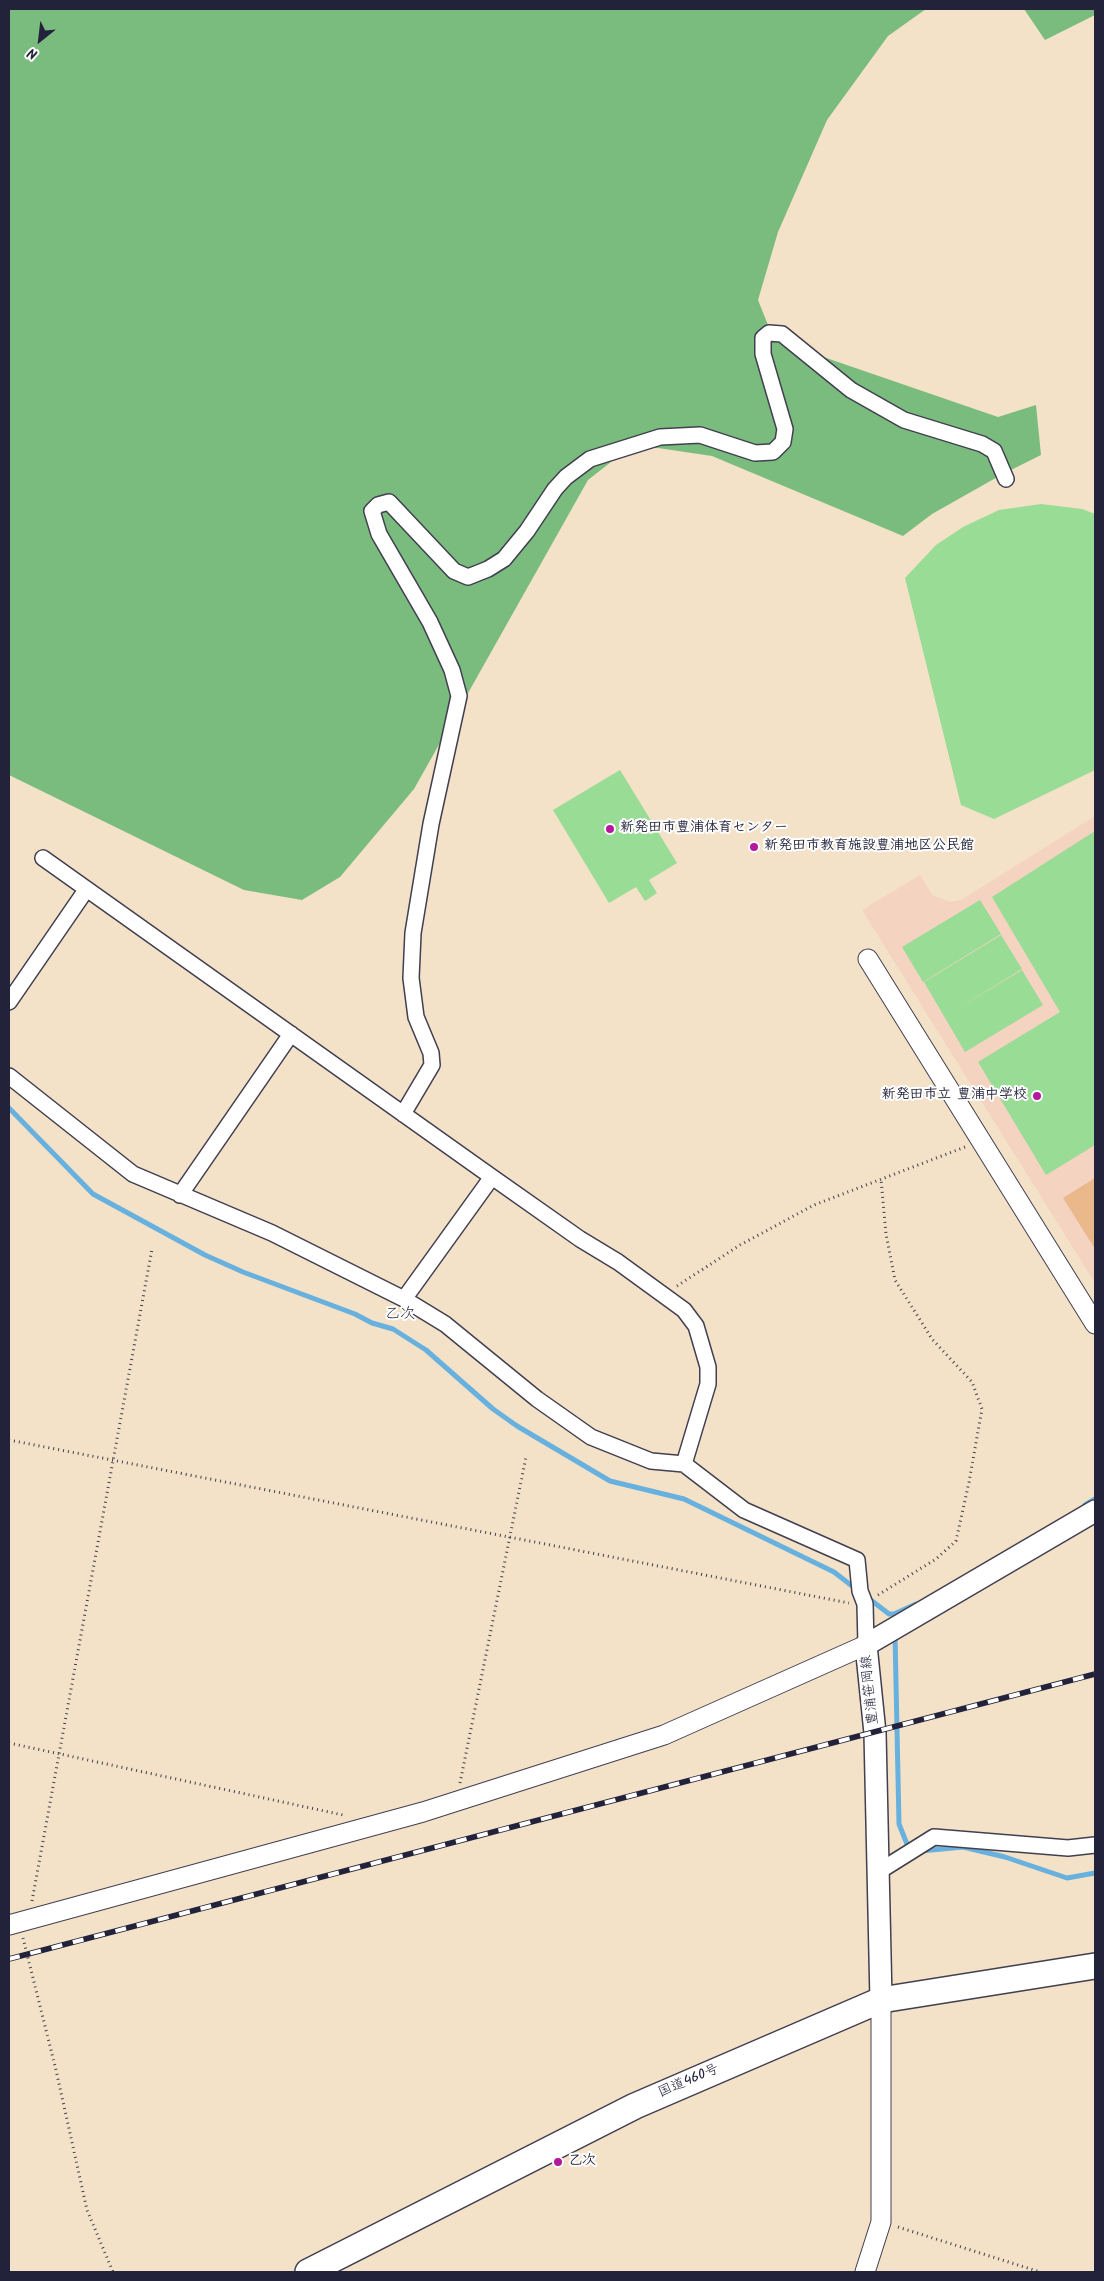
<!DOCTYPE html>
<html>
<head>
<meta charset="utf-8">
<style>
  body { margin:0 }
  #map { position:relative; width:1104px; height:2281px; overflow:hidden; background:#f3e2c7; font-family:Kalam,sans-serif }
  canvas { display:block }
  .frame { position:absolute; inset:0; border:10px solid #22223b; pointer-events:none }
  .north { position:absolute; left:15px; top:15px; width:50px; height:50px; -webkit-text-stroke:4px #fff; paint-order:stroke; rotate:209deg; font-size:14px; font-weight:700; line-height:20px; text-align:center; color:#22223b }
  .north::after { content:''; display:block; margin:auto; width:18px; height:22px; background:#22223b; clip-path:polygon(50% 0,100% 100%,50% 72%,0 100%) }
</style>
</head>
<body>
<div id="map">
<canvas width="1104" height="2281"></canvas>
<div class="frame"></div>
<div class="north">N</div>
</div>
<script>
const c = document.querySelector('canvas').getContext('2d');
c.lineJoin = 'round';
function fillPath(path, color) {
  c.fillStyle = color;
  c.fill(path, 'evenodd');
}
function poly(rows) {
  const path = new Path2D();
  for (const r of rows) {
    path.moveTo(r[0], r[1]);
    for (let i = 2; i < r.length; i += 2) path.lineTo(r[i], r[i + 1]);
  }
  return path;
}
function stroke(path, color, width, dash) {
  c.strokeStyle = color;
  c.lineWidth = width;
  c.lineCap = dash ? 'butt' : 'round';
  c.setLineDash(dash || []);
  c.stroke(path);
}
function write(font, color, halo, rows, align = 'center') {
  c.font = font + ' Kalam,"Klee One",sans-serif';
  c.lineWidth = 4;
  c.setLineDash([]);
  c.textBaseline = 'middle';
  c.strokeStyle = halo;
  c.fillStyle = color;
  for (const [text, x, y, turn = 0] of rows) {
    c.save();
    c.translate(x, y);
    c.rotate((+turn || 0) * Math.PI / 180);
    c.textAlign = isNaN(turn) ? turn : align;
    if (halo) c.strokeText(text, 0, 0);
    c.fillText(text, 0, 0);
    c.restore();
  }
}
fillPath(poly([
  [1095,816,1095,1283,862,910,920,875,932,895,950,902,961,900]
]), '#f4d3c1');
fillPath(poly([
  [1041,504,1082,509,1095,514,1095,770,994,819,961,805,905,578,936,545,963,527,999,510],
  [620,770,677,863,649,880,657,893,645,901,636,887,609,903,553,810],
  [1095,831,1095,1145,1046,1175,978,1062,1060,1012,992,897],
  [980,900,1001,934,923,982,902,947],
  [1001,935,1022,969,952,1012,1022,970,1043,1005,965,1052,924,982]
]), '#98dc95');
fillPath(poly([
  [9,9,926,9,888,36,827,120,778,232,758,300,774,340,998,417,1036,405,1041,455,1001,475,932,514,903,536,712,456,658,448,637,448,625,451,588,480,414,789,340,877,302,900,244,890,9,775],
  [1024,9,1095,9,1095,15,1045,40]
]), '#7abc7e');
stroke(poly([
  [9,1108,93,1194,205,1255,243,1272,355,1314,372,1323,393,1329,426,1350,493,1409,517,1426,610,1481,684,1499,834,1572,856,1589],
  [1085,1505,1095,1499],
  [867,1597,889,1614,894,1614,916,1604],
  [895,1635,899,1824,909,1849],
  [921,1851,963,1847,1005,1857,1067,1878,1095,1873]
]), '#68b1df', 5);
fillPath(poly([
  [1095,1178,1095,1249,1063,1198]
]), '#eab88a');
const minor = poly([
  [43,858,492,1177,580,1239,618,1262,684,1310,696,1326,708,1367,708,1384,684,1464],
  [9,1002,86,890],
  [9,1076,133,1174,272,1233,404,1299,445,1324,537,1399,591,1437,651,1461,684,1464,744,1510,857,1560,860,1591,865,1604,866,1645],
  [403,1114,432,1065,431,1053,416,1017,411,978,413,933,431,824,459,696,452,670,430,622,379,534,372,511,378,505,389,502,454,571,468,577,488,569,504,559,527,531,555,489,566,477,590,459,660,437,700,435,755,453,773,452,783,442,785,429,763,354,763,338,769,333,782,334,851,390,904,420,982,444,994,451,1006,479],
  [180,1195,291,1034],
  [404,1299,492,1177],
  [878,1872,934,1837,1068,1848,1095,1845]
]);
const tertiary = poly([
  [868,959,1095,1324],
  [9,1925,423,1812,664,1735,866,1645],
  [865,2272,881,2222,881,2000]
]);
const secondary = poly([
  [881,2000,875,1733,866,1645,1095,1511]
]);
const trunk = poly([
  [308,2272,635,2106,881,2000,1095,1966]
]);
stroke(minor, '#413f50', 18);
stroke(tertiary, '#413f50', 21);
stroke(secondary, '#413f50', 24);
stroke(trunk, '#413f50', 28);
stroke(poly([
  [677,1286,740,1245,814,1205,965,1147],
  [9,1440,849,1603],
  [878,1595,936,1559,956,1541,969,1482,982,1409,972,1382,932,1339,895,1280,886,1234,881,1179],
  [9,1743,343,1815],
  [460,1783,526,1457],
  [32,1901,152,1249],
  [23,1938,56,2070,87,2210,113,2272],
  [898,2227,1040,2272]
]), '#413f50', 3, [1, 4]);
stroke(minor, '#fff', 15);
stroke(tertiary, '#fff', 19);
stroke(secondary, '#fff', 21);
stroke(trunk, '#fff', 25);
const rail = poly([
  [9,1959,1095,1674]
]);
stroke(rail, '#22223b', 5.5);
stroke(rail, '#fff', 4, [11]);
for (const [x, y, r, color] of [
  [610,829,5,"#b5179e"],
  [754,847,5,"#b5179e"],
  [1037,1096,5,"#b5179e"],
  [558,2162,5,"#b5179e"]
]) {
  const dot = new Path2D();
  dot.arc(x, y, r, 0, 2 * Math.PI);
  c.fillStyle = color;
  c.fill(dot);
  stroke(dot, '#fff', 2);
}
write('bold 14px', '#22223b', '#fff', [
  ["新発田市豊浦体育センター",620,829],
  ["新発田市教育施設豊浦地区公民館",764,847],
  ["新発田市立 豊浦中学校",1027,1096,"right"],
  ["乙次",568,2162]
], 'left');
write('14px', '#22223b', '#fff', [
  ["豊浦笹岡線",871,1690,-96],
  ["国道460号",689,2082,-23]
]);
write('15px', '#22223b', '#fff', [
  ["乙次",400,1315]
]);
</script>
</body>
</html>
